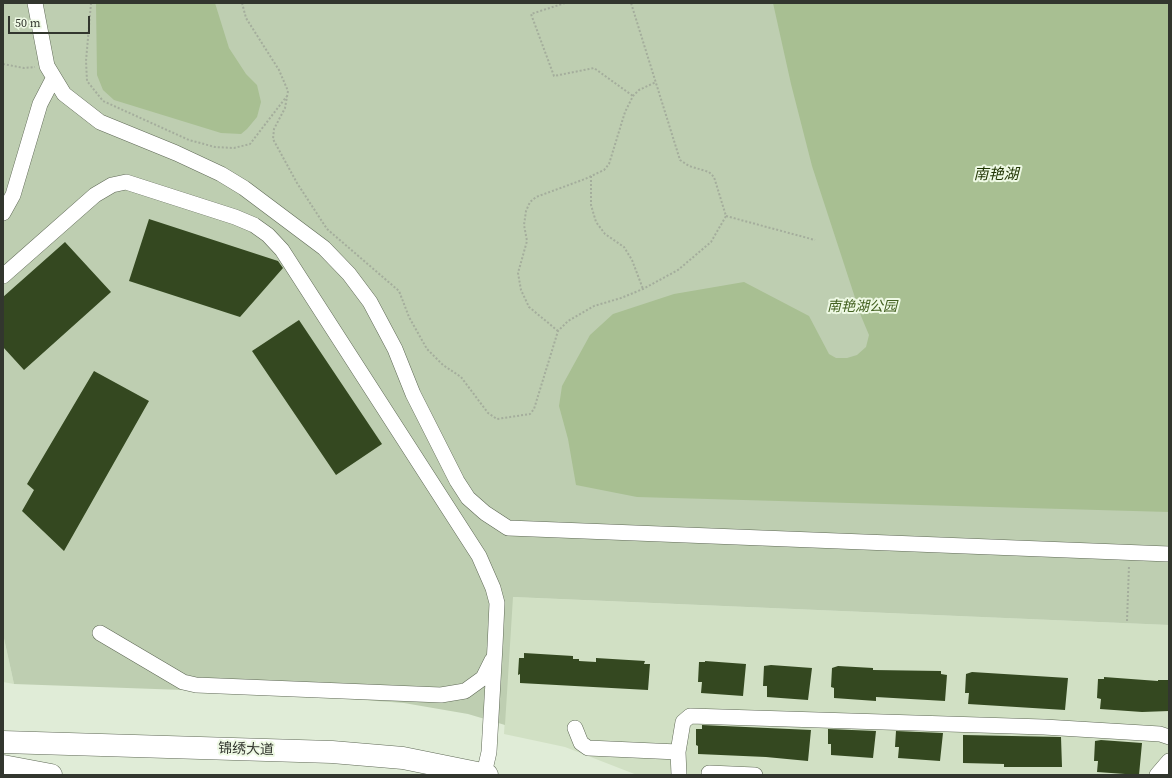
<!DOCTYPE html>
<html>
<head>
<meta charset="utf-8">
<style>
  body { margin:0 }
  #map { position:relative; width:1172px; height:778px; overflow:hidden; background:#e0ecd7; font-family:"Source Serif 4",serif }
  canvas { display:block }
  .frame { position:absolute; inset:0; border:4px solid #32362e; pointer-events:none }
  .scale { position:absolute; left:8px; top:16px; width:82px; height:18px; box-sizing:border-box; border:2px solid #32362e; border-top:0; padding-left:5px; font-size:12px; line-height:14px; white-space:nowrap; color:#32362e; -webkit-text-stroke:3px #eef9e4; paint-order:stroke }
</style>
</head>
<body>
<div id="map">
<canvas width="1172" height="778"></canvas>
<div class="frame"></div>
<div class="scale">50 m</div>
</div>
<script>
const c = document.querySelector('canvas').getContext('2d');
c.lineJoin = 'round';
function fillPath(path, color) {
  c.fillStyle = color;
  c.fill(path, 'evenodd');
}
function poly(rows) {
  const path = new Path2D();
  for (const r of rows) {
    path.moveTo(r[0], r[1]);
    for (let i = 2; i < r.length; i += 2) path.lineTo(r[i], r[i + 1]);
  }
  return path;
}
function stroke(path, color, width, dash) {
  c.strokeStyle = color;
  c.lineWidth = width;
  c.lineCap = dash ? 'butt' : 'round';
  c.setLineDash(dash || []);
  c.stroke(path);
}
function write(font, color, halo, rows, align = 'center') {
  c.font = font + ' "Source Serif 4","Noto Sans SC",serif';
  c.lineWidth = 4;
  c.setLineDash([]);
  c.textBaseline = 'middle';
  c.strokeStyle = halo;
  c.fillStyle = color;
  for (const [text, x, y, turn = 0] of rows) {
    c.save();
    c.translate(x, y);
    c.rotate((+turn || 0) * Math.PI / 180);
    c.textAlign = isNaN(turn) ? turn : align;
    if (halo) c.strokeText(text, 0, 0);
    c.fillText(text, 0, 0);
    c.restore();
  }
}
fillPath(poly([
  [512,597,1169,625,1169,775,637,775,565,747,504,734],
  [3,634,14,684,3,682]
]), '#d1e0c4');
fillPath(poly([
  [3,3,1169,3,1169,625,513,597,505,725,468,714,404,703,268,693,14,684,3,634]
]), '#beceb1');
fillPath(poly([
  [96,3,215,3,229,48,246,74,257,85,261,102,257,117,247,129,241,134,221,133,114,100,103,90,97,75],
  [773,3,1169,3,1169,512,637,497,576,485,568,439,559,406,562,386,590,335,613,314,674,294,744,282,809,316,829,354,836,358,847,358,857,355,866,347,869,335,861,316,812,166,791,84]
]), '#a8bf92');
fillPath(poly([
  [149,219,278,261,283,268,240,317,129,281],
  [65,242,111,292,24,370,3,347,3,297],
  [299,320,382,444,336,475,252,351],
  [94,371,149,401,64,551,22,511,34,490,27,484],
  [524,653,573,656,573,659,579,659,579,661,596,662,596,658,645,661,644,664,650,664,648,690,520,683,520,674,518,675,519,658,524,658],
  [705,661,746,664,743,696,701,693,702,682,698,682,699,662,705,662],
  [771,665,812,668,808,700,767,697,767,686,763,686,764,666],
  [838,666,873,668,873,670,941,671,941,674,947,675,945,701,876,697,876,701,834,698,834,688,831,687,832,668],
  [972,672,1068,678,1065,710,968,704,969,693,965,693,966,674],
  [1104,677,1158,681,1158,680,1169,680,1169,711,1142,712,1100,709,1101,699,1097,698,1098,679,1104,679],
  [702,725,811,730,808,761,766,757,698,754,698,746,696,745,696,729,702,729],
  [828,729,876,731,873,758,831,755,831,744,828,744],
  [896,731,943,733,940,761,898,758,899,747,895,747],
  [963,735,1061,737,1062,767,1004,767,1004,764,963,763],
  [1101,740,1142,743,1139,775,1097,772,1098,761,1094,761,1095,741]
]), '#344820');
const minor = poly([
  [35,3,47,66,64,94,100,122,176,153,221,174,244,188,324,248,349,274,370,302,395,349,413,394,457,481,468,498,485,513,508,528,1169,554],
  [3,213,13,195,40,104,53,79],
  [3,276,95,195,112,185,126,182,235,217,254,225,268,235,282,250,479,556,493,588,497,603,495,646,489,752,484,774],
  [100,633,183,682,196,685,441,695,465,691,483,678,492,660],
  [575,728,581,743,588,748,678,752,683,722,690,716,1044,727,1160,734,1169,737],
  [678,752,679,775],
  [709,773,755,775],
  [1157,775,1169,761]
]);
const highway = poly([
  [3,742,332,752,403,758,487,775],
  [3,766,51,775]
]);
stroke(minor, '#5f6956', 16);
stroke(highway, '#5f6956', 23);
stroke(poly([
  [91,3,86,61,87,81,103,101,189,140,215,147,234,148,250,144,287,96],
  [242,3,246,18,279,70,288,91,285,108,274,129,273,139,297,183,327,229],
  [565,3,531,14,554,76,594,68,633,96],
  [3,64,24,68,35,67],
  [591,176,591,205,596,222,605,234,624,247,632,260,643,289],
  [726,216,815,240],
  [327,229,399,291,409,317,427,349,443,365,461,377,488,413,497,419,530,414,534,409,558,331,568,321,594,306,621,298,643,289,678,270,711,242,726,216,714,177,709,172,689,166,680,160,631,3],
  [558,331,529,307,521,290,518,273,527,241,524,225,526,211,530,202,536,197,585,179,604,170,609,164,625,112,633,96,639,90,656,82],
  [1127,621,1129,566]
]), '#a4ad9c', 2, [2, 2]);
stroke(minor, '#fff', 15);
stroke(highway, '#fff', 22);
write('italic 14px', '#426020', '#eef9e4', [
  ["南艳湖公园",862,307]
]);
write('14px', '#32362e', '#eef9e4', [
  ["锦绣大道",246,750,2]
]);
write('italic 15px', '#1f3402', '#eef9e4', [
  ["南艳湖",996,175]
]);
</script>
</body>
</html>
